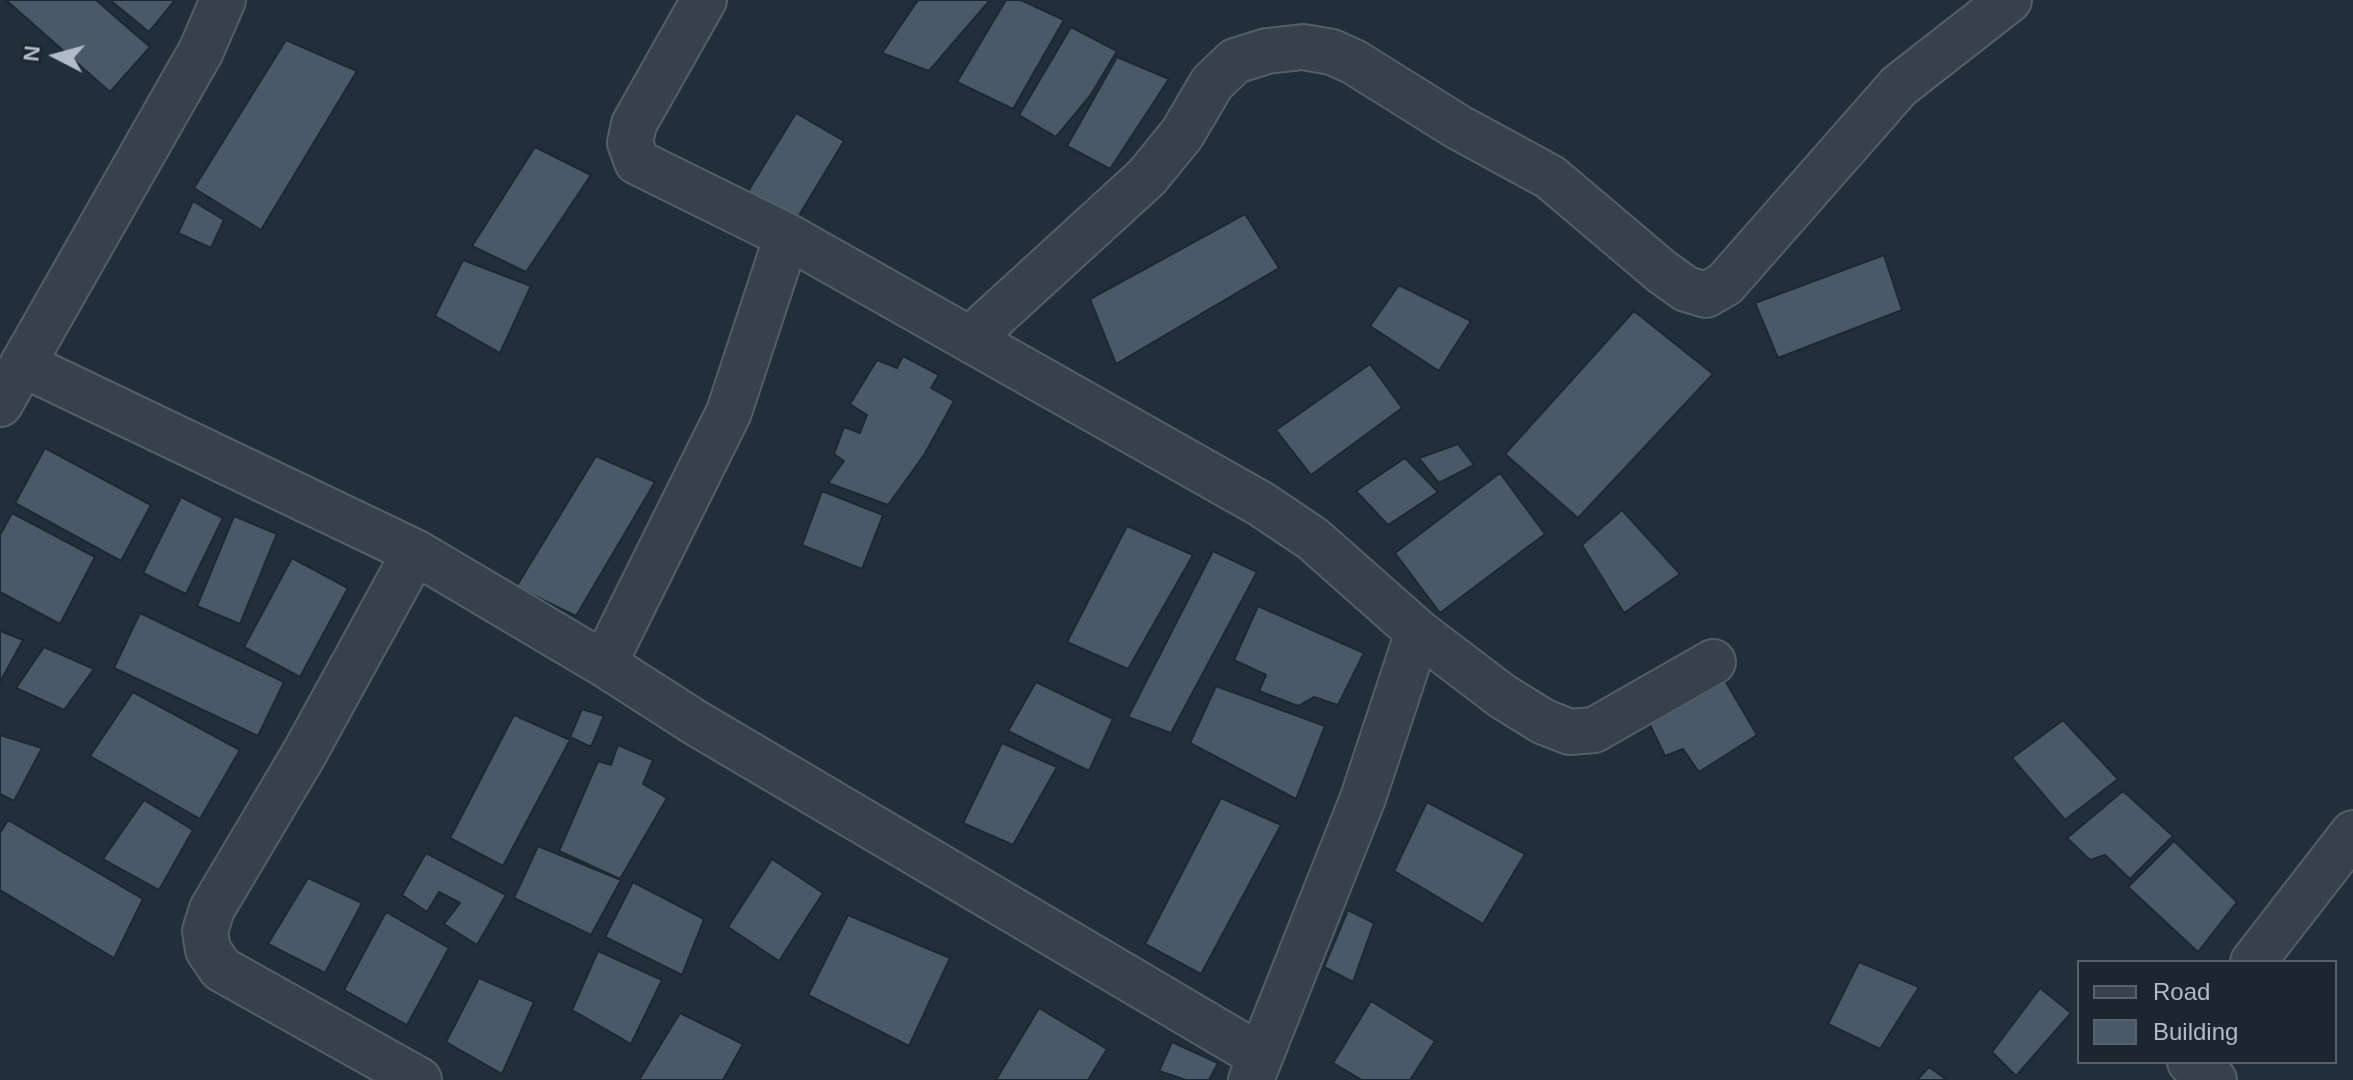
<!DOCTYPE html>
<style>
body{margin:0}
#map{position:relative;width:2353px;height:1080px;overflow:hidden;background:#222f3b;font-family:Arial,sans-serif}
canvas{display:block}
.legend{position:absolute;left:2077px;top:960px;width:260px;height:104px;box-sizing:border-box;background:#1b2630;border:2px solid #57626c;margin:0;padding:10px 14px;list-style:none;font-size:24px;color:#b1bbc7}
.legend li{display:flex;align-items:center;gap:16px;height:40px}
.legend b{width:40px;border:2px solid #57626c}
.north{position:absolute;left:16px;top:16px;width:80px;height:80px;-webkit-text-stroke:6px #1b2630;paint-order:stroke;rotate:276deg;font-size:22px;font-weight:700;line-height:32px;text-align:center;color:#b1bbc7}
.north::after{content:'';display:block;margin:auto;width:28px;height:36px;background:#b1bbc7;clip-path:polygon(50% 0,100% 100%,50% 72%,0 100%)}
</style>
<div id="map">
<canvas width="2353" height="1080"></canvas>
<ul class="legend">
<li><b style="height:10px;background:#36414b"></b>Road</li>
<li><b style="height:22px;background:#4a5967"></b>Building</li>
</ul>
<div class="north">N</div>
</div>
<script>
const ctx = document.querySelector('canvas').getContext('2d');
ctx.lineJoin = 'round';
function fill(path, color) { ctx.fillStyle = color; ctx.fill(path, 'evenodd'); }
const shape = rows => new Path2D(rows.map(r => 'M' + r).join(''));
function stroke(path, color, width, dash) { ctx.strokeStyle = color; ctx.lineWidth = width; ctx.lineCap = dash ? 'butt' : 'round'; ctx.setLineDash(dash || []); ctx.stroke(path); }
const building = shape([
 [6,0,96,0,150,47,110,92,6,0],
 [110,0,175,0,149,32,110,0],
 [918,0,990,0,929,71,882,53,918,0],
 [1006,0,1021,0,1064,20,1013,109,957,82,1006,0],
 [1071,27,1117,51,1090,96,1056,137,1019,115,1071,27],
 [286,40,357,71,261,230,194,188,286,40],
 [1117,57,1169,79,1110,169,1067,146,1117,57],
 [796,113,844,141,795,222,747,193,796,113],
 [535,147,591,175,526,272,472,246,535,147],
 [193,201,224,220,211,248,178,233,193,201],
 [1245,214,1279,268,1116,364,1090,299,1245,214],
 [1884,255,1902,310,1778,358,1755,303,1884,255],
 [463,260,531,286,500,353,435,316,463,260],
 [1399,285,1471,321,1439,371,1370,326,1399,285],
 [1634,311,1713,374,1578,518,1505,454,1634,311],
 [903,356,939,375,931,388,954,401,924,455,888,505,828,483,844,461,834,454,844,427,860,433,867,415,850,404,877,360,897,368,903,356],
 [1370,364,1402,408,1311,475,1276,430,1370,364],
 [1458,444,1474,465,1439,483,1419,458,1458,444],
 [45,448,151,505,121,561,15,503,45,448],
 [596,456,655,482,576,616,516,587,596,456],
 [1405,458,1438,492,1388,525,1356,491,1405,458],
 [1500,473,1545,534,1440,613,1395,553,1500,473],
 [822,491,883,515,862,569,802,545,822,491],
 [181,497,223,518,186,594,143,573,181,497],
 [1622,510,1680,574,1624,613,1582,545,1622,510],
 [12,513,95,557,60,624,0,592,0,535,12,513],
 [234,516,277,534,240,624,197,606,234,516],
 [1127,526,1193,555,1128,669,1067,642,1127,526],
 [1213,551,1257,572,1171,733,1128,717,1213,551],
 [292,558,348,588,300,677,244,647,292,558],
 [1258,606,1364,653,1338,705,1314,697,1298,706,1259,691,1266,675,1234,660,1258,606],
 [140,613,284,682,258,736,114,668,140,613],
 [0,631,23,640,0,682,0,631],
 [44,647,94,669,64,710,16,688,44,647],
 [1723,677,1757,735,1699,772,1683,749,1665,756,1649,723,1723,677],
 [1036,682,1113,719,1089,771,1008,731,1036,682],
 [1216,686,1325,726,1296,799,1190,743,1216,686],
 [133,692,240,750,200,819,90,756,133,692],
 [582,709,604,716,591,747,570,737,582,709],
 [514,715,570,740,503,866,450,838,514,715],
 [2063,720,2118,779,2065,820,2012,758,2063,720],
 [0,735,42,748,14,801,0,794,0,735],
 [1002,743,1057,767,1013,845,963,823,1002,743],
 [618,745,653,760,643,784,667,798,620,879,559,851,598,761,611,765,618,745],
 [2123,791,2173,836,2130,879,2105,855,2090,860,2067,838,2123,791],
 [1221,798,1281,825,1201,974,1145,944,1221,798],
 [144,800,193,830,159,890,103,859,144,800],
 [1427,802,1525,854,1483,924,1394,871,1427,802],
 [8,820,143,899,114,958,0,890,0,833,8,820],
 [2174,841,2237,902,2198,952,2128,887,2174,841],
 [538,846,621,880,591,935,514,898,538,846],
 [426,853,506,895,477,945,444,924,460,903,439,892,427,912,402,895,426,853],
 [772,859,823,893,779,961,728,927,772,859],
 [308,878,362,903,325,973,268,944,308,878],
 [633,882,704,919,682,975,605,937,633,882],
 [1348,910,1374,923,1353,982,1324,967,1348,910],
 [386,912,449,948,407,1025,344,990,386,912],
 [848,915,950,958,909,1046,808,995,848,915],
 [598,951,662,980,631,1044,572,1010,598,951],
 [1859,962,1919,987,1880,1049,1828,1024,1859,962],
 [479,978,534,1002,502,1074,446,1042,479,978],
 [2040,988,2071,1013,2016,1076,1992,1052,2040,988],
 [1371,1001,1435,1041,1410,1080,1362,1080,1333,1063,1371,1001],
 [1039,1008,1107,1049,1088,1080,996,1080,1039,1008],
 [680,1013,743,1044,723,1080,639,1080,680,1013],
 [1172,1042,1218,1063,1209,1080,1186,1080,1159,1071,1172,1042],
 [1929,1067,1947,1080,1917,1080,1929,1067]
]);
fill(building, '#4a5967');
stroke(building, '#1d2832', 2);
const minor = shape([
 [704,0,634,124,630,143,637,162,787,236,1261,504,1313,539,1418,632,1502,696,1544,722,1570,732,1594,730,1713,662],
 [970,339,1147,177,1182,134,1212,83,1235,61,1267,51,1303,47,1332,52,1354,62,1458,127,1550,177,1661,271,1686,289,1706,295,1725,284,1899,86,2009,0],
 [24,365,415,552,604,664,696,723,1260,1056],
 [0,404,201,51,223,0],
 [415,552,304,754,212,909,205,931,208,950,221,969,419,1080],
 [604,664,729,412,787,236],
 [2253,962,2353,833],
 [2190,1062,2214,1080],
 [1251,1080,1363,798,1418,632]
]);
stroke(minor, '#545e69', 48);
stroke(minor, '#36414b', 44);
</script>
